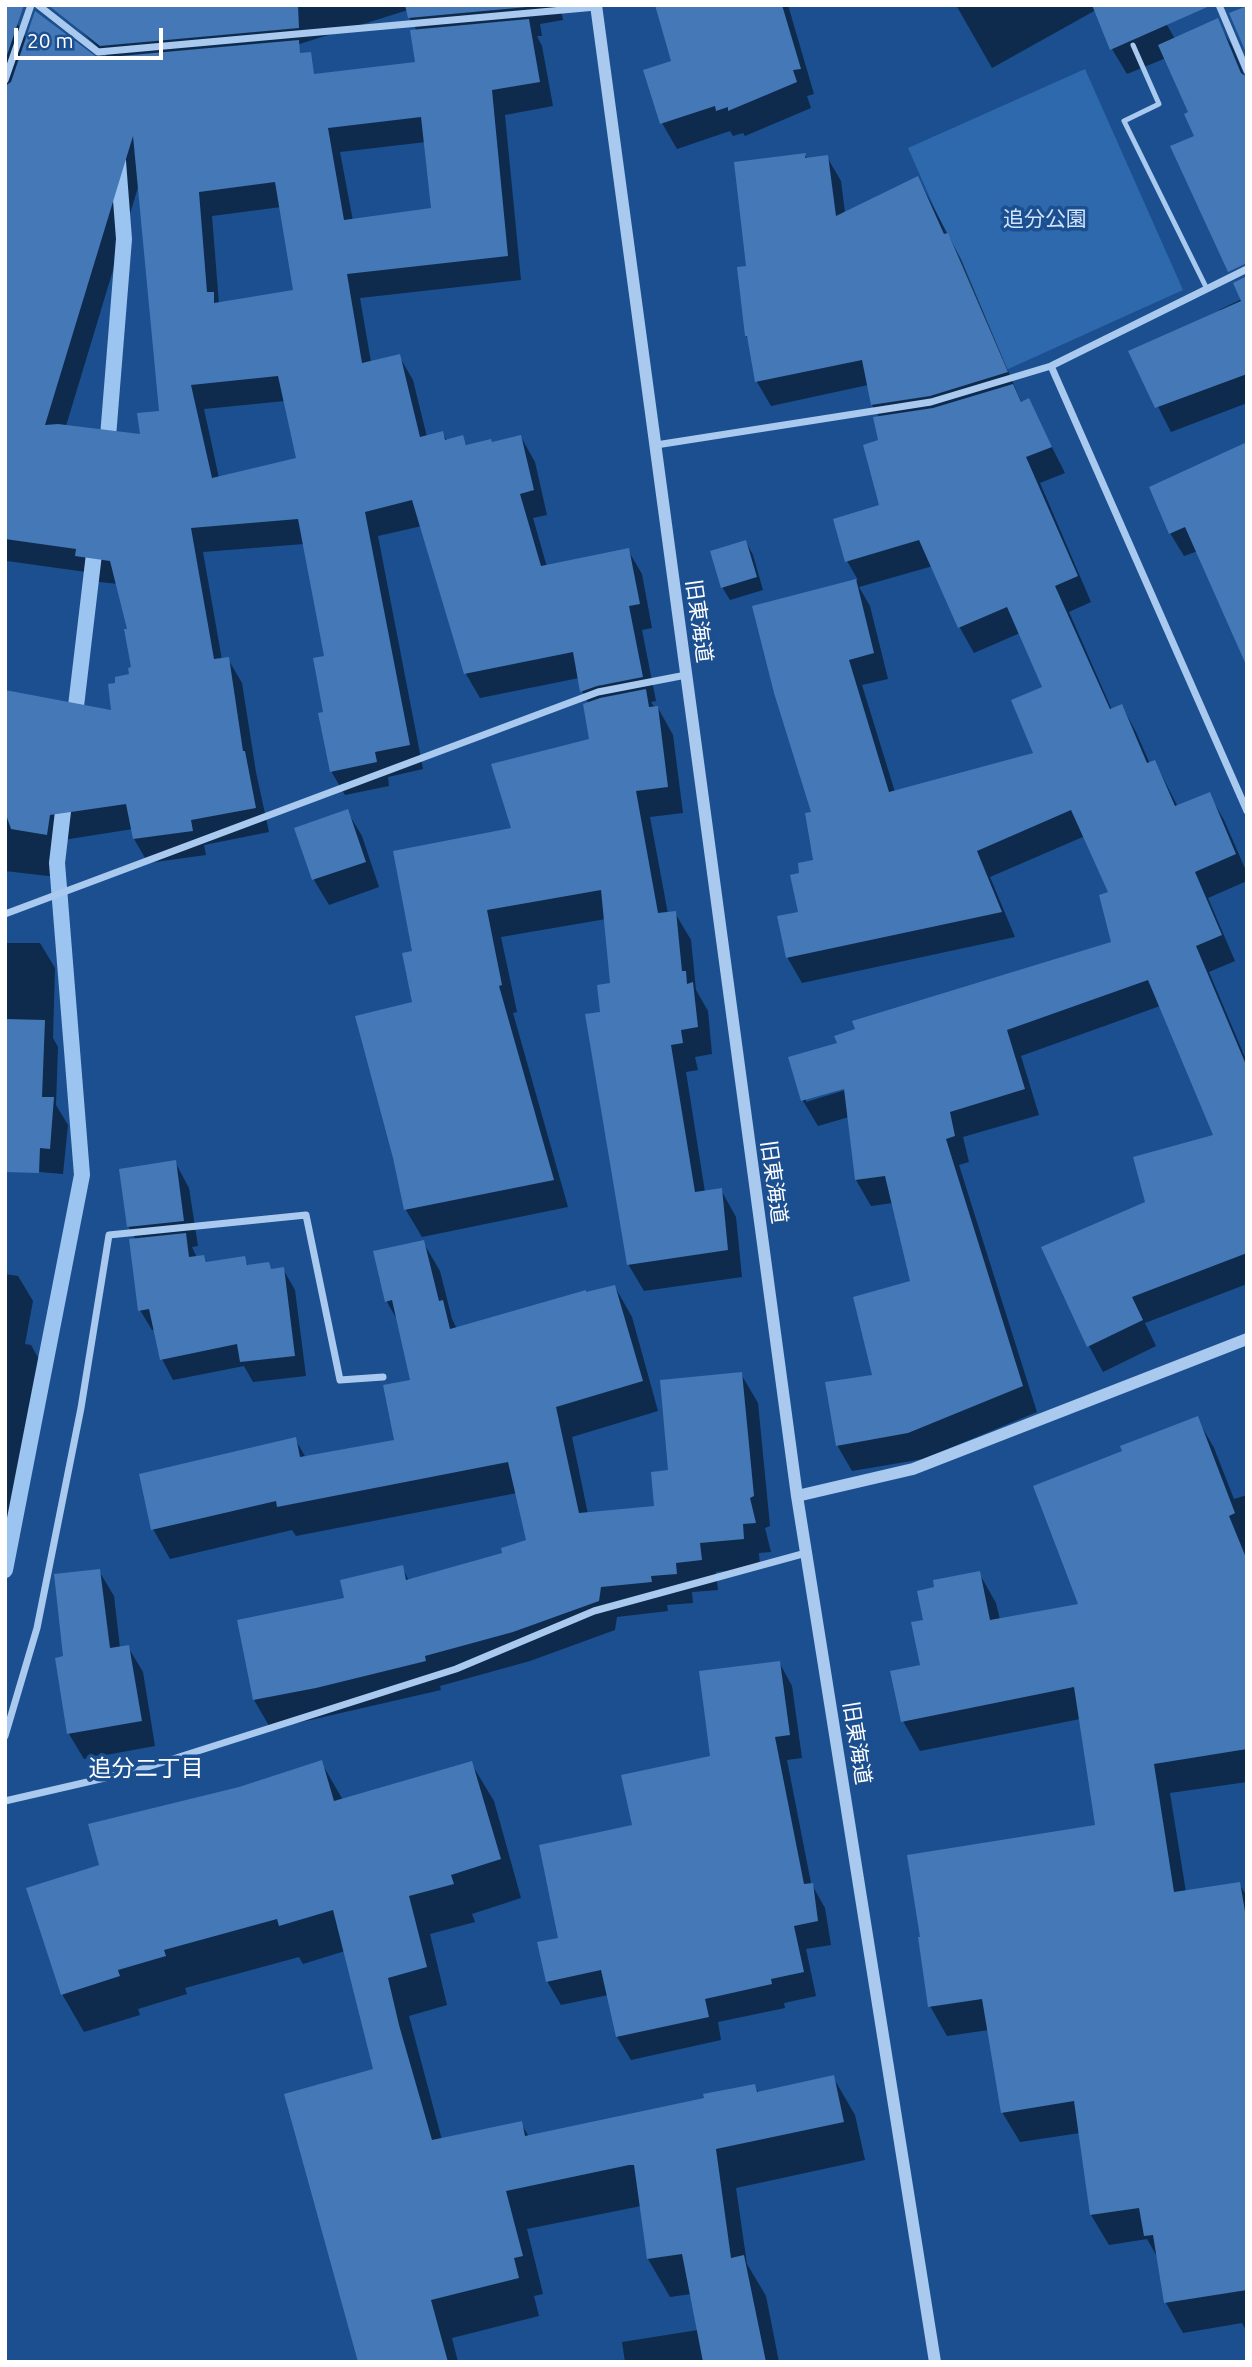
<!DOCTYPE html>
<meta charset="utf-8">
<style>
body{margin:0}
#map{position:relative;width:1252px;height:2367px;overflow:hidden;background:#1b4f8f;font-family:Ubuntu,sans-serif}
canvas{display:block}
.frame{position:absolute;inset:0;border:7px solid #fff;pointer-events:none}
.scale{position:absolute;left:14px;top:28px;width:149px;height:32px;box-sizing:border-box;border:4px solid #fff;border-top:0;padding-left:9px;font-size:21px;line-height:24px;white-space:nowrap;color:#fff;-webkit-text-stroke:5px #1b4f8f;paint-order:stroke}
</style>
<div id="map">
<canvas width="1252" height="2367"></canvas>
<div class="frame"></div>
<div class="scale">20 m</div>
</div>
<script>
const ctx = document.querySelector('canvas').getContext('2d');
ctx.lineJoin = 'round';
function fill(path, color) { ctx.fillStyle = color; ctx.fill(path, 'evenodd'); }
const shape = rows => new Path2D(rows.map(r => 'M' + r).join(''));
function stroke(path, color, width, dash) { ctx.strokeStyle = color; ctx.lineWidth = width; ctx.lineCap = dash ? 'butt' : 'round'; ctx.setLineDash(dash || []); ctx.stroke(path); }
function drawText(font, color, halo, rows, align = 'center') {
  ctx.font = font + ' Ubuntu,"Noto Sans JP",sans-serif'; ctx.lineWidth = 7; ctx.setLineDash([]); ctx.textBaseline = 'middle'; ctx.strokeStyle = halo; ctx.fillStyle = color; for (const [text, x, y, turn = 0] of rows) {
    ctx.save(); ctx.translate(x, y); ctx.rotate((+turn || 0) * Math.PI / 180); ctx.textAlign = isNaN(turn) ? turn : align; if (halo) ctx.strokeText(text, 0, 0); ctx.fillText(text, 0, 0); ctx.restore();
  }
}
fill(shape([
 [1085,69,1183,290,1006,370,908,148]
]), '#2e69ad');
fill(shape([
 [54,5,560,5,563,20,540,24,542,36,537,36,542,46,553,106,505,115,521,280,360,298,371,362,399,356,413,380,427,437,442,433,447,441,462,437,468,447,492,444,521,437,535,462,547,515,533,518,547,567,628,550,642,574,652,628,642,630,656,701,651,702,655,708,658,708,673,735,683,813,650,817,668,914,675,913,691,940,696,990,708,1011,712,1054,695,1057,698,1070,686,1072,705,1192,721,1190,736,1217,742,1277,644,1291,628,1264,602,1014,611,984,606,919,501,937,517,1012,513,1013,568,1207,422,1237,406,1210,395,1157,414,1003,414,952,513,830,591,741,589,704,582,691,579,678,480,698,466,674,422,526,378,536,423,769,388,777,389,786,345,795,331,771,325,713,326,657,304,544,203,552,222,660,228,659,242,683,256,772,269,832,204,845,206,855,148,863,134,839,133,829,63,840,57,877,5,871,5,692,113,712,133,668,129,630,118,584,91,581,86,572,7,561,5,559,5,19,17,23,27,40,97,60,110,59],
 [408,10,409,17,417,31,417,64,114,98,239,63],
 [426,142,433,209,353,221,340,152],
 [139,184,161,412,142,436,66,426],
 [281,207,295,292,219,304,212,216],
 [285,401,298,459,219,478,204,409],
 [675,5,788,5,814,94,807,96,811,108,745,136,743,133,733,136,730,131,677,149,662,123,674,62],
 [956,5,1163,5,1171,26,1166,16,1163,18,1175,39,1217,21,1232,46,1245,77,1200,135,1166,58,1127,74,1112,49,1096,10,992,68],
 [805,155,807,159,827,157,841,181,845,213,918,178,961,259,1019,397,1022,403,1028,400,1065,473,1040,483,1091,602,1069,612,1112,710,1122,706,1136,732,1150,764,1155,762,1178,807,1209,794,1224,820,1247,873,1247,881,1208,898,1235,961,1209,972,1247,1062,1247,1284,1145,1323,1156,1346,1103,1372,1089,1346,1147,1203,1215,1136,1160,1006,1021,1056,1039,1115,963,1137,969,1162,959,1165,1037,1412,923,1459,852,1471,837,1445,874,1377,912,1282,893,1203,871,1206,856,1180,849,1117,818,1126,803,1101,790,1058,839,1044,1113,943,1110,893,1085,836,990,877,1015,937,802,983,787,957,801,913,801,874,815,862,813,813,754,608,858,580,847,561,881,506,880,418,872,405,868,385,771,406,757,382,750,341,746,336,748,267],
 [933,566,960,628,974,653,1020,633,1045,688,1035,754,895,792,862,685,888,679,870,606,859,587],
 [851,1085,852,1088,806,1102,806,1098],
 [1247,278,1247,403,1171,432,1130,352,1221,312,1219,310,1242,299],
 [1247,444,1198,551,1184,556,1170,533],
 [746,542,753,555,763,590,730,600,722,587],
 [347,811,362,836,379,887,329,905,314,880,296,829],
 [5,943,40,943,55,968,53,1038,58,1047,56,1105,68,1125,63,1174,5,1169],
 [175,1162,189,1188,198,1246,192,1247,197,1258,204,1256,207,1263,244,1258,249,1267,268,1264,272,1271,283,1269,295,1290,306,1376,253,1382,244,1366,173,1380,162,1359,156,1330,152,1330,140,1310,136,1240,128,1226],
 [423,1242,440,1271,452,1319,457,1329,615,1287,632,1317,658,1411,572,1437,588,1514,656,1508,670,1472,741,1374,758,1403,770,1526,765,1528,771,1552,759,1553,760,1568,716,1572,718,1590,692,1592,693,1603,667,1605,668,1611,617,1617,615,1630,530,1661,440,1686,441,1690,271,1729,254,1700,346,1600,402,1567,409,1581,504,1554,529,1541,517,1493,296,1536,292,1530,170,1559,153,1529,295,1439,306,1458,396,1441,412,1381,399,1323,387,1302,375,1252],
 [5,1274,18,1276,33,1301,25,1344,31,1345,45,1370,5,1551],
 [1197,1418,1214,1448,1234,1499,1247,1495,1247,1782,1170,1793,1186,1892,1239,1884,1247,1896,1247,2332,1242,2323,1183,2333,1166,2303,1159,2260,1147,2239,1109,2245,1091,2215,1080,2133,1020,2142,1002,2112,989,2030,947,2036,930,2006,1097,1826,1080,1719,920,1751,903,1721,922,1666,925,1621,979,1573,996,1603,1000,1620,1080,1606,1124,1452],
 [99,1571,114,1596,120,1648,128,1647,143,1672,155,1746,84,1759,69,1734,65,1658],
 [779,1662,792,1686,802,1758,787,1760,811,1883,825,1908,831,1945,806,1949,816,1996,784,2003,785,2008,718,2022,721,2040,631,2060,617,2037,608,1995,561,2005,547,1981,560,1940,634,1826,712,1757],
 [321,1762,343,1800,471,1763,494,1801,521,1898,472,1914,475,1922,430,1934,447,2005,409,2016,442,2140,521,2123,529,2137,706,2099,754,2086,759,2093,833,2077,855,2115,865,2160,736,2188,747,2264,766,2296,779,2362,625,2362,622,2342,698,2330,691,2294,670,2297,648,2259,641,2206,527,2229,543,2294,534,2296,539,2316,452,2338,458,2362,360,2362,375,2070,345,1951,303,1964,299,1957,185,1988,187,1994,138,2009,140,2015,84,2032,62,1994,101,1866,239,1788]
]), '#0007');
stroke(shape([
 [107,449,124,239,118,161],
 [74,723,96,537],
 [5,1570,82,1175,57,863,65,794]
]), '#9cc4f0', 16);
fill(shape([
 [5,5,24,5,5,61],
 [48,5,298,5,299,28,100,46],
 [405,5,526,5,527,7,408,18],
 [655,5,782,5,801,69,793,70,797,82,728,111,728,107,716,111,715,106,660,124,643,70,671,61],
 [1092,5,1212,5,1110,50],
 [1247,6,1247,55,1229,13],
 [35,11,98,58,299,40,300,53,311,52,314,74,415,62,410,30,529,19,540,82,492,90,508,256,347,274,362,363,400,354,420,437,443,431,445,440,463,435,466,445,491,439,492,442,521,435,534,490,520,494,541,566,629,548,640,604,629,606,643,677,597,686,580,692,573,652,464,674,412,500,365,512,410,745,375,752,377,762,330,772,318,713,323,712,313,658,324,656,298,519,191,528,214,659,229,657,243,751,245,751,256,808,191,820,193,831,133,839,126,804,50,815,47,835,11,829,5,812,5,690,111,710,108,684,115,683,115,677,129,674,128,668,131,667,124,629,127,629,110,561,75,556,76,549,5,539,5,86,11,82],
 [421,117,431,208,344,220,328,128],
 [133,136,159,411,137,413,140,434,58,424,45,425],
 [275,182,293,290,214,303,214,292,207,292,199,192],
 [278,376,296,458,212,478,191,385],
 [1218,18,1241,73,1247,77,1247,263,1228,272,1170,146,1194,136,1184,114,1188,112,1158,45],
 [806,153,805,158,828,155,836,216,918,176,944,234,948,233,1008,372,930,396,871,405,862,360,755,382,747,336,745,336,737,267,746,266,734,162],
 [1247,276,1247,374,1155,408,1128,351,1241,301,1233,283],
 [1013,384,1021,402,1029,398,1052,447,1026,457,1078,576,1055,586,1110,709,1122,704,1147,763,1155,760,1175,806,1210,792,1236,854,1195,872,1222,935,1196,946,1247,1067,1247,1253,1132,1297,1143,1320,1087,1347,1041,1247,1145,1202,1133,1157,1213,1135,1148,980,1007,1030,1025,1089,950,1112,955,1136,946,1139,1023,1386,908,1433,836,1446,825,1382,872,1375,853,1297,910,1281,885,1176,855,1180,844,1089,801,1101,788,1057,837,1043,834,1036,855,1029,852,1021,1111,942,1099,895,1108,892,1071,810,977,851,1002,912,786,958,777,916,798,912,790,875,799,873,798,863,813,860,805,813,811,812,774,693,752,606,856,579,874,653,849,660,889,792,1033,753,1011,700,1042,687,1007,607,958,628,919,540,845,562,833,519,879,505,863,445,878,440,873,417,933,408],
 [1247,442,1247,667,1185,527,1169,534,1149,487],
 [746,540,757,577,721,588,710,551],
 [646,689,649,707,658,706,668,787,636,791,658,913,676,911,682,971,686,971,687,984,693,982,698,1027,681,1030,683,1043,671,1045,695,1192,722,1188,728,1250,627,1265,585,1014,600,1012,597,985,610,983,601,890,487,910,502,985,499,986,554,1180,404,1210,393,1158,355,1016,412,1002,402,953,412,951,393,851,511,828,491,764,589,739,583,704,600,698],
 [348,809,366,862,312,880,294,828],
 [5,1019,45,1020,42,1097,54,1097,50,1149,40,1148,39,1173,5,1172],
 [176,1160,184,1221,127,1227,119,1169],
 [186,1233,189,1257,204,1255,206,1262,245,1256,247,1265,269,1262,271,1269,284,1267,295,1356,240,1362,237,1344,160,1360,149,1309,138,1311,129,1239],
 [424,1240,439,1301,443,1300,450,1329,586,1290,586,1292,615,1285,643,1381,556,1407,579,1513,654,1506,651,1472,668,1470,660,1380,742,1372,754,1496,750,1498,756,1523,743,1524,744,1539,700,1543,702,1560,676,1563,677,1574,651,1576,652,1582,601,1587,599,1601,513,1632,425,1656,426,1661,316,1688,253,1700,237,1620,344,1598,340,1580,403,1565,406,1580,502,1553,501,1548,526,1540,508,1462,277,1507,276,1501,151,1530,139,1474,296,1437,300,1457,394,1440,383,1385,410,1380,392,1300,385,1302,373,1251],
 [1198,1416,1235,1513,1229,1516,1247,1560,1247,1749,1154,1764,1174,1892,1240,1882,1247,1923,1247,2290,1164,2303,1153,2235,1144,2236,1139,2208,1090,2215,1074,2101,1001,2113,982,1999,928,2007,918,1937,920,1937,907,1855,1095,1825,1074,1687,901,1722,890,1671,920,1665,911,1622,923,1620,917,1591,934,1587,933,1580,980,1571,990,1620,1078,1604,1033,1486,1122,1451,1120,1446],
 [100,1569,110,1648,129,1645,142,1721,67,1734,55,1658,63,1656,54,1574],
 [780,1661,790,1735,775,1737,804,1884,813,1883,818,1921,794,1926,804,1972,771,1979,772,1984,705,1999,709,2017,616,2037,601,1970,546,1982,537,1942,558,1938,539,1845,632,1825,621,1775,710,1756,699,1671],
 [322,1760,334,1801,472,1761,501,1859,451,1875,454,1884,409,1896,427,1967,388,1978,399,2025,432,2140,522,2121,525,2136,704,2098,703,2094,755,2084,757,2092,834,2075,844,2122,716,2149,731,2258,744,2255,766,2362,703,2362,682,2254,647,2259,634,2165,629,2165,506,2191,523,2256,514,2258,519,2278,431,2300,448,2362,358,2362,284,2094,373,2069,333,1910,279,1926,277,1919,164,1950,166,1956,118,1970,120,1976,61,1995,26,1888,99,1865,88,1824,239,1787]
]), '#4478b7');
stroke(shape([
 [1133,45,1159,104,1124,121,1207,289]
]), '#a9c9ee', 5);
stroke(shape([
 [38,5,98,52,596,7],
 [1219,5,1247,71],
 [5,80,31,5],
 [1051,366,1247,811],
 [656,445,931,402,1051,366,1247,269],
 [5,914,598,692,686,675],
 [5,1736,37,1628,81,1408,109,1235,306,1215,340,1380,383,1377],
 [5,1801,135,1771,456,1669,594,1611,806,1553]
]), '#a9c9ee', 7);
stroke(shape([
 [596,5,797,1496,935,2362],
 [797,1496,913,1469,1247,1339]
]), '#a9c9ee', 12);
drawText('21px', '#cfe3fa', '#1b4f8f', [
 ["追分公園",1045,219]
]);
drawText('21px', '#fff', '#1b4f8f', [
 ["旧東海道",699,621,82],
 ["旧東海道",774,1182,82],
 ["旧東海道",857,1743,81]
]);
drawText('23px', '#fff', '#1b4f8f', [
 ["追分二丁目",146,1768]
]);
</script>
